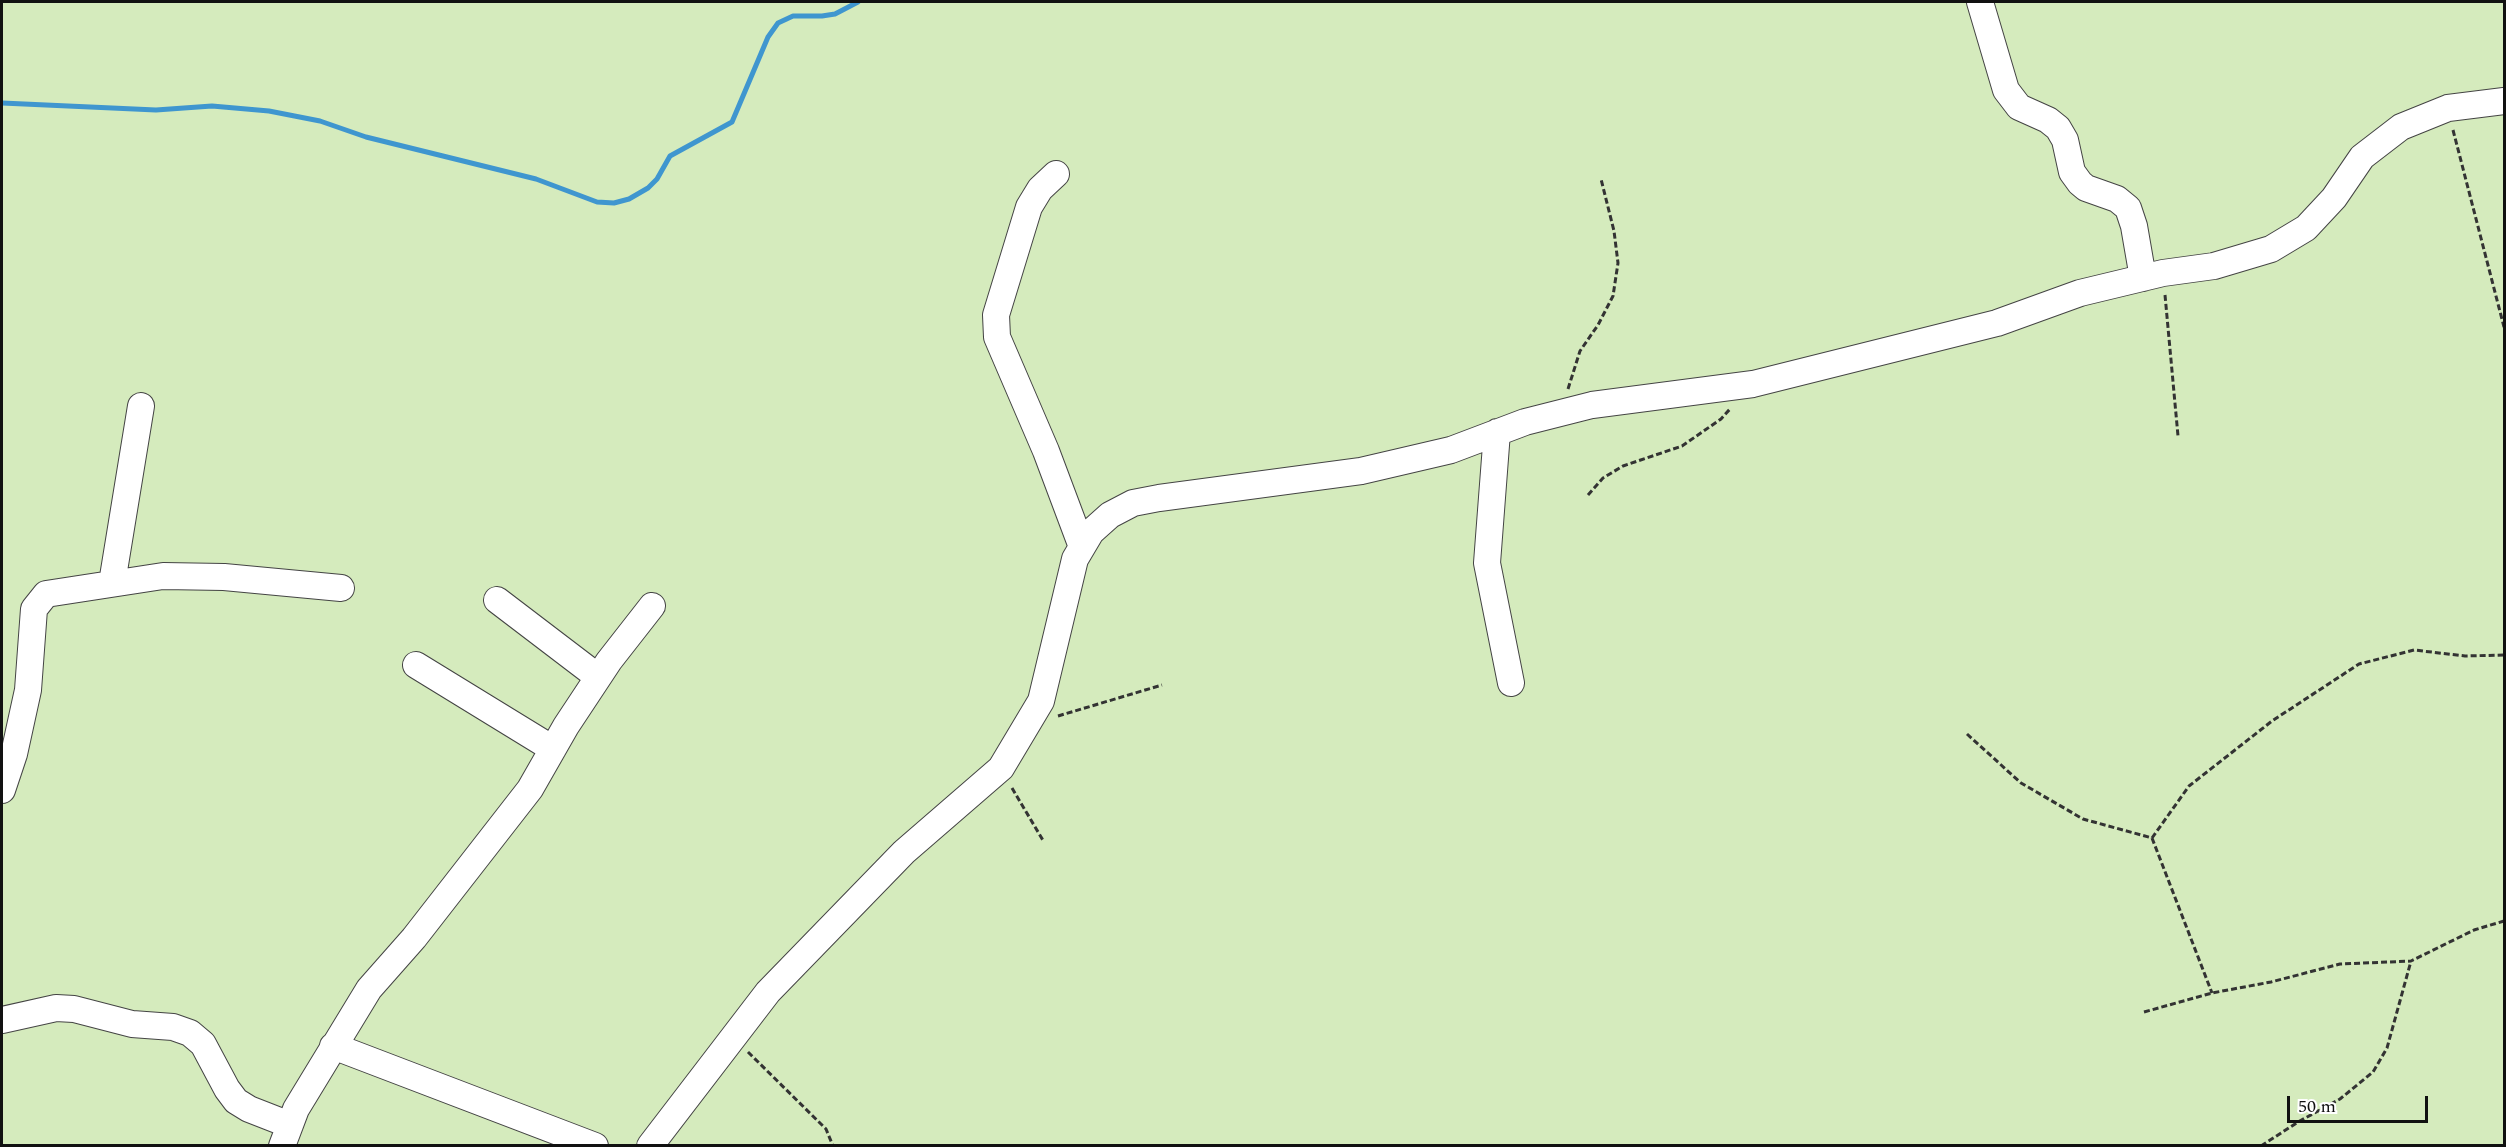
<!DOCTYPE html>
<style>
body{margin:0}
#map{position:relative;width:2506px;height:1147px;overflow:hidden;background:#fffdf5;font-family:Spectral,serif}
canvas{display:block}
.frame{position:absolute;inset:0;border:3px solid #111;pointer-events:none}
.scale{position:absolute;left:2287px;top:1096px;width:141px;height:27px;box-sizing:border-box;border:3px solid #111;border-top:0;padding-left:8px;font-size:18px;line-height:21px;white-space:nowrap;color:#111;-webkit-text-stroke:4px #fff;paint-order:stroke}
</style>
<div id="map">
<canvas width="2506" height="1147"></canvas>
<div class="frame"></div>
<div class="scale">50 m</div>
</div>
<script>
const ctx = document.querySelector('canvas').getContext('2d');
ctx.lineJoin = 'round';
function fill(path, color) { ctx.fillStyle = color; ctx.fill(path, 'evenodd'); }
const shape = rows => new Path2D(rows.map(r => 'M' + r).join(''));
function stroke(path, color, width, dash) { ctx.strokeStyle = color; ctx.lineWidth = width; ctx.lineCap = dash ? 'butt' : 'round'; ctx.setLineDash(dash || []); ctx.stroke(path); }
fill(shape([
 [2,2,2504,2,2504,1145,2,1146]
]), '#d5ebbd');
stroke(shape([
 [2,103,156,110,212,106,269,111,320,121,366,137,536,179,597,202,614,203,629,199,648,188,657,179,670,156,732,122,768,37,778,23,793,16,822,16,835,14,858,2]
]), '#3f96cf', 5);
const minor = shape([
 [1980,2,2006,90,2019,107,2048,120,2058,128,2065,140,2072,172,2080,183,2086,188,2117,199,2128,208,2134,226,2143,278],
 [1056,174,1040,189,1029,207,996,315,997,337,1046,451,1082,547],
 [1497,432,1487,563,1511,683],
 [112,583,141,406],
 [497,600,598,677],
 [416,665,553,749],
 [2,790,14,754,28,690,34,609,46,594,163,576,224,577,341,588],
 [2,1020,56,1008,74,1009,132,1024,173,1027,190,1033,203,1044,227,1089,236,1101,249,1109,290,1125],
 [333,1046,595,1146],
 [282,1146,296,1109,369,989,414,938,530,789,566,726,609,661,652,606],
 [650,1146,768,992,904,852,1001,768,1041,701,1075,559,1091,532,1110,515,1133,503,1159,498,1361,471,1451,450,1525,422,1592,405,1753,384,1997,323,2080,293,2163,273,2214,266,2271,249,2306,228,2334,198,2362,157,2401,127,2448,108,2504,101]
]);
stroke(minor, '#444', 28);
stroke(shape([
 [2453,130,2504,327],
 [2165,295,2178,436],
 [1568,389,1580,351,1598,325,1613,296,1618,263,1614,231,1601,179],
 [1588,495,1603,478,1623,466,1682,446,1721,419,1730,409],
 [1058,716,1162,685],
 [1967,734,2021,783,2083,819,2152,838],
 [1012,788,1044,842],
 [2152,838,2189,786,2272,721,2359,664,2414,650,2465,656,2504,655],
 [2152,838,2212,993],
 [2144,1012,2212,993,2271,982,2340,964,2411,961,2474,930,2504,921],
 [748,1052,826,1129,833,1146],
 [2261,1146,2298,1122,2340,1099,2373,1072,2387,1048,2411,961]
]), '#333', 3, [6, 3]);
stroke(minor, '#fff', 26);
</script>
